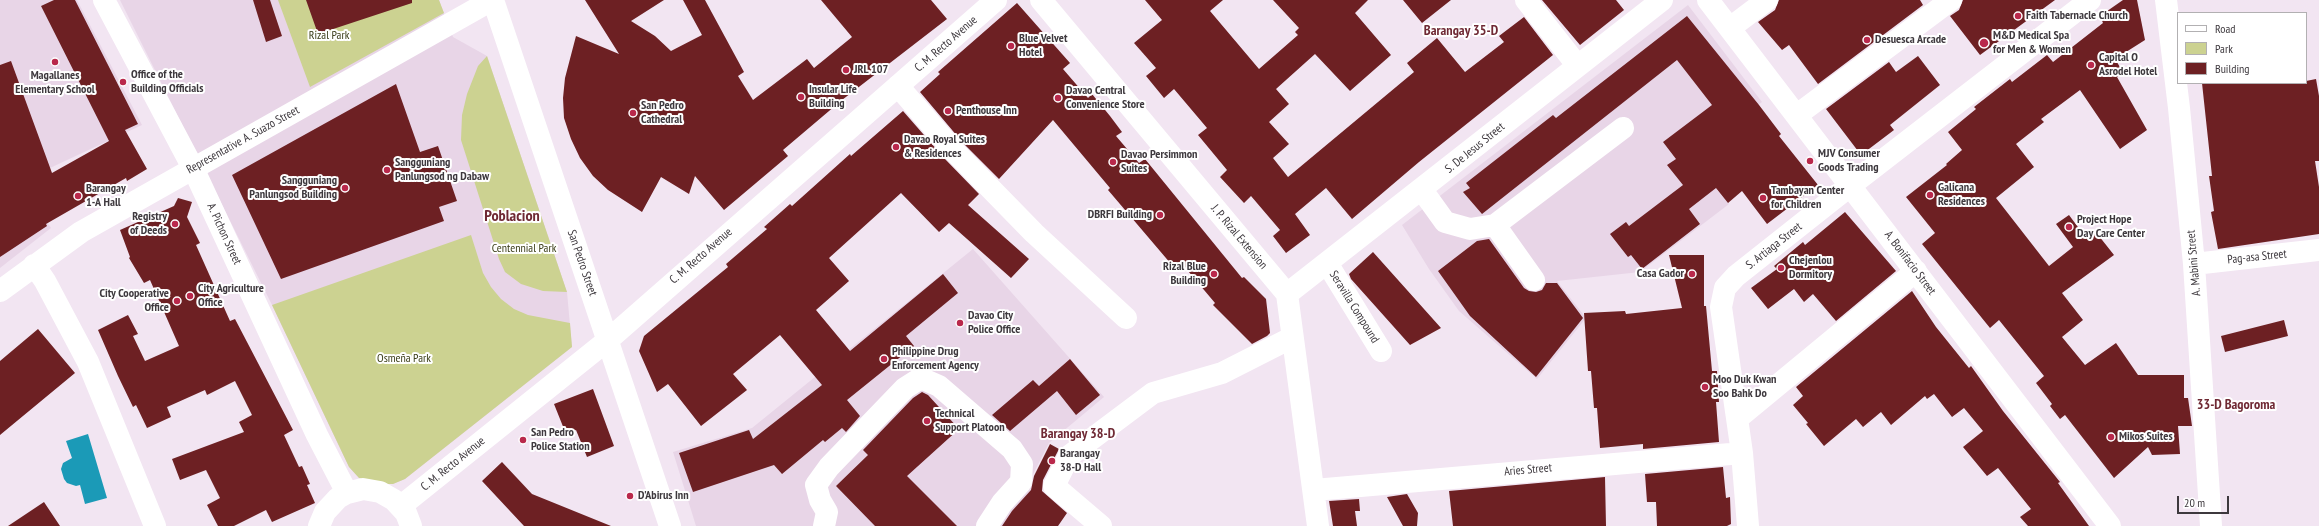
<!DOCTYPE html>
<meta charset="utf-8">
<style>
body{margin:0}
#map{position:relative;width:2319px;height:526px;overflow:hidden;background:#f2e5f2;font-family:"PT Sans Narrow",sans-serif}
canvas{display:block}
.legend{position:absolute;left:2177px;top:12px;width:130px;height:72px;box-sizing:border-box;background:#fff;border:1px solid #b2b0b2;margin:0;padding:5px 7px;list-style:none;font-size:12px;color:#3e393e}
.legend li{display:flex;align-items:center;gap:8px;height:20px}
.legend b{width:20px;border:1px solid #b2b0b2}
.scale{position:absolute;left:2177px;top:496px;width:52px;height:18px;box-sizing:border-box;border:2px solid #3e393e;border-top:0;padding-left:5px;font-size:12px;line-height:14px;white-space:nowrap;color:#3e393e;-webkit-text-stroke:3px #fff;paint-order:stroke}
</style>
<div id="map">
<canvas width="2319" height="526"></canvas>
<ul class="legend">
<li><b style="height:5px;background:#fff"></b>Road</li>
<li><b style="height:11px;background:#ccd291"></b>Park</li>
<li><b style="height:11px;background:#6d2023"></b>Building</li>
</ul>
<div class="scale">20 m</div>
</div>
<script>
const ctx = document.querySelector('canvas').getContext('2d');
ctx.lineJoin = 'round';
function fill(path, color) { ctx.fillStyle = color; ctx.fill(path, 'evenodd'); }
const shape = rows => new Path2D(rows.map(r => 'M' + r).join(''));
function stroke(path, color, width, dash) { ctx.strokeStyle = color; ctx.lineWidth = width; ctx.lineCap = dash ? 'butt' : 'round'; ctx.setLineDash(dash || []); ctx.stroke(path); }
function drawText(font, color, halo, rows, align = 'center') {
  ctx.font = font + ' "PT Sans Narrow",sans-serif'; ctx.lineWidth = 4; ctx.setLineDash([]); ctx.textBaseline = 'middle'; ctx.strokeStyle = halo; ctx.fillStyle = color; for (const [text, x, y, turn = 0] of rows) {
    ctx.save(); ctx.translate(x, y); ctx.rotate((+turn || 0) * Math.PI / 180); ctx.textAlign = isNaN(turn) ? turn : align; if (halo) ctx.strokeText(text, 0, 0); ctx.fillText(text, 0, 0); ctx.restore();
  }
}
fill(shape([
 [0,0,77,0,142,125,20,182,51,228,0,268],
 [120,0,439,0,453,37,487,56,567,292,572,347,405,479,393,484,359,478,349,467,272,305],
 [1688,5,1762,102,1708,144,1734,176,1717,190,1729,204,1640,272,1557,281,1586,318,1537,379,1459,311,1429,269,1402,225],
 [973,249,1104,397,1049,443,1027,486,1045,495,1031,526,696,526,673,452,752,428]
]), '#e8d5e7');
fill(shape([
 [278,0,439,0,444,13,310,87],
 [487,56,567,292,543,291,521,284,505,272,499,259,461,140,462,115,467,94,478,66],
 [471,235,483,273,491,287,501,299,514,309,528,315,570,323,572,347,405,479,393,484,375,484,359,478,349,467,272,305]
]), '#ccd291');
fill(shape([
 [88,434,107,498,85,504,80,485,76,486,67,483,64,479,61,469,63,463,72,458,66,441]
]), '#1b9ab7');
fill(shape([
 [54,0,75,0,138,124,125,130,147,169,127,181,126,178,46,224,47,226,0,257,0,65,11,61,52,173,109,141,41,6],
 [253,0,270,0,282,36,266,42],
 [306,0,412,0,412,3,318,34],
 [585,0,664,0,631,21,655,36,671,51,702,35,683,0,705,0,744,72,738,76,753,100,807,59,814,68,852,37,821,0,931,0,947,19,842,100,783,150,788,156,724,210,695,176,689,194,661,177,642,212,608,190,593,176,580,158,571,139,564,118,563,98,565,78,576,36,619,54],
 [1145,0,1223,0,1210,11,1259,69,1298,35,1295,32,1299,28,1273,0,1368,0,1355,13,1391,55,1350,91,1315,54,1276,89,1289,104,1269,122,1289,144,1273,158,1288,177,1414,72,1407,63,1437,38,1465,72,1504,42,1499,36,1524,17,1553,55,1419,162,1352,219,1326,188,1295,214,1310,235,1286,253,1273,236,1280,230,1251,196,1244,203,1220,177,1227,170,1198,135,1207,128,1174,89,1164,98,1146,76,1156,68,1134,43,1162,20],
 [1403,0,1451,0,1422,23],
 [1542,0,1616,0,1624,10,1580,45],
 [1779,0,1920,0,1923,5,1818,84,1789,45,1782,50,1758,22,1775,10],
 [1963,0,2055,0,1980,55,1950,16,1959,10],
 [2123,0,2137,0,2145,40,2115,59,2123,72,2117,77,2147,130,2120,149,2080,90,2041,119,2044,122,2016,144,2034,167,1996,198,2049,266,2073,247,2056,224,2069,215,2086,238,2095,231,2114,255,2062,293,2083,320,2062,337,2085,365,2116,343,2138,375,2184,375,2184,398,2188,398,2192,426,2178,426,2180,454,2152,455,2148,447,2114,478,2065,415,2060,419,2050,406,2052,404,2036,383,2044,376,1999,320,1990,328,1922,244,1935,233,1906,197,1947,165,1946,164,1962,150,1948,132,1976,109,1974,107,2010,79,2012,82,2047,55,2053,62,2103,23,2100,16],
 [1017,3,1070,63,1063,69,1088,98,1092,94,1110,116,1122,132,1116,136,1139,163,1145,159,1242,278,1244,277,1266,299,1270,333,1267,336,1252,344,1213,305,1215,303,1183,265,1177,271,1108,190,1110,188,1053,120,999,179,963,143,920,92,940,74,938,72],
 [1687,16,1759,105,1781,134,1779,136,1818,185,1767,224,1742,191,1728,203,1716,188,1689,209,1700,224,1642,269,1631,255,1628,257,1610,234,1626,222,1629,226,1683,185,1667,165,1676,159,1663,142,1712,105,1677,60,1482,214,1463,192,1470,188,1466,183,1553,115,1556,118],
 [1918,56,1940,85,1890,125,1894,130,1861,155,1826,109,1889,62,1896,72],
 [2316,79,2319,96,2319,161,2315,161,2319,187,2319,234,2218,249,2211,212,2214,211,2209,176,2212,176,2202,83,2306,83,2306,81],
 [396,84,420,152,438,146,457,201,439,207,444,221,281,279,232,175],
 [903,111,945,159,979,194,968,205,1029,259,1011,278,949,223,939,232,901,193,829,258,849,281,816,310,850,351,943,274,958,293,906,336,914,346,847,400,860,416,846,432,842,428,825,442,823,440,782,474,774,465,693,492,679,453,749,430,753,439,822,385,780,335,733,374,747,390,701,426,668,384,657,392,639,351,644,336,728,267,726,264,767,229,764,227,790,204,792,206,850,154,851,156],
 [178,198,192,202,187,217,200,243,196,245,230,321,235,319,293,430,284,435,299,467,302,466,310,484,307,485,315,503,272,522,266,510,234,526,218,526,207,505,220,498,206,470,180,480,172,459,244,432,239,422,252,415,235,381,207,395,205,390,167,407,171,417,147,428,136,405,133,407,118,376,98,330,128,315,138,334,133,336,145,361,179,346,150,280,144,283,129,258,130,257,120,230,174,206],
 [1845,212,1896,271,1836,321,1813,294,1804,302,1794,289,1768,309,1751,288,1777,269,1774,266,1803,242,1805,245],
 [1489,239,1524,288,1529,291,1536,292,1542,290,1546,283,1557,283,1583,318,1536,377,1470,316,1438,271,1477,241],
 [1373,252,1441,328,1410,345,1351,279,1349,274],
 [1669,255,1704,255,1704,306,1706,306,1712,371,1717,371,1719,402,1716,402,1719,442,1643,449,1643,444,1600,448,1597,408,1594,408,1591,371,1588,371,1584,313,1625,311,1626,314,1682,308],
 [1912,291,1936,327,1969,368,1971,366,2003,411,2060,482,2058,483,2089,526,2028,526,2020,517,2031,509,1998,468,1987,476,1963,447,1983,431,1964,408,1952,417,1934,394,1927,399,1925,396,1891,425,1881,412,1863,427,1856,419,1824,446,1806,424,1808,423,1793,405,1803,396,1796,387],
 [2284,320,2288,336,2225,352,2221,336],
 [38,329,75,373,0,435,0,361],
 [1070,359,1100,395,1076,415,1057,391,1010,431,992,415,1033,380,1039,386],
 [593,389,614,446,587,457,576,430,566,434,554,404],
 [922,392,928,395,959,429,907,476,957,526,875,526,836,486,868,455,863,450,913,398],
 [1050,444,1059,449,1043,480,1042,491,1067,513,1058,526,1002,526,1012,511,1031,490,1034,476],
 [502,462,532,494,611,526,524,526,482,481],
 [1723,467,1726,498,1730,497,1731,524,1727,526,1657,526,1656,502,1647,502,1645,474],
 [1605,477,1606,526,1453,526,1449,491],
 [1407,494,1418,513,1417,526,1403,526,1387,497],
 [1359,499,1360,511,1355,511,1357,526,1333,526,1329,501],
 [44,502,60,526,8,526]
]), '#6d2023');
stroke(shape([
 [1041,0,1287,294,1318,526],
 [1526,0,1577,65],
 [1708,0,2110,526],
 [2166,0,2179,108,2194,264,2211,526],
 [1730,28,1767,0],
 [898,86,954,151,993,191,1034,233,1126,318],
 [1797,115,1951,0],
 [1422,190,1445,222,1470,229,1495,225,1623,128],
 [1495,225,1534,280],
 [1327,263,1381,351],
 [2194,264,2319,250],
 [34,265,45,281,88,362,155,526],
 [0,291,81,232,492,0],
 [1287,294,1662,0],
 [1738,418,1916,271],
 [1314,490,1742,453],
 [824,526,827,512,820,500,816,485,829,467,905,388,916,381,923,379,939,386,1012,449,1022,464,1021,482,1002,503,987,526],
 [1101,526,1054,486,1069,456,1153,393,1222,373,1291,338],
 [1748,526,1742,453,1721,307,1725,288,1736,276,1851,185,2090,0]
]), '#fff', 22);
stroke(shape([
 [104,0,193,168,317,435,347,493],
 [493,0,670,526],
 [401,506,608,340,996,0],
 [319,526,325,512,338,498,347,493,363,489,380,492,394,500,406,513,411,526]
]), '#fff', 22);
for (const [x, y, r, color] of [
 [2018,16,4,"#b9284b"],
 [1867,40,4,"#b9284b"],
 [1984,43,5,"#b9284b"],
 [1011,46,4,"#b9284b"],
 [55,62,4,"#b9284b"],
 [2091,65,4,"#b9284b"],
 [846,70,4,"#b9284b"],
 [123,82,4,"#b9284b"],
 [801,97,4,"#b9284b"],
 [1058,98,4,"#b9284b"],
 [948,111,4,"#b9284b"],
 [633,113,4,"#b9284b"],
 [896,147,4,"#b9284b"],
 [1810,161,4,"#b9284b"],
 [1113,162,4,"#b9284b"],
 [387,170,4,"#b9284b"],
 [345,188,4,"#b9284b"],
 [1930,195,4,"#b9284b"],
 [78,196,4,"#b9284b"],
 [1763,198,4,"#b9284b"],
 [1160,215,4,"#b9284b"],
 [175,224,4,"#b9284b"],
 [2069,227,4,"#b9284b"],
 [1781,268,4,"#b9284b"],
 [1214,274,4,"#b9284b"],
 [1692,274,4,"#b9284b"],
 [190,296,4,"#b9284b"],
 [177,301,4,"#b9284b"],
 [960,323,4,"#b9284b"],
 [884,359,4,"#b9284b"],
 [1705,387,4,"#b9284b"],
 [927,421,4,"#b9284b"],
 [2111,437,4,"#b9284b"],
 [523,440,4,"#b9284b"],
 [1052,461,4,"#b9284b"],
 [630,496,4,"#b9284b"]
]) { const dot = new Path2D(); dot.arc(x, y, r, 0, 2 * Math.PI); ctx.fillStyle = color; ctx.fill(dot); stroke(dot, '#fff', 1.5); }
drawText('bold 12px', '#3e393e', '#fff', [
 ["Faith Tabernacle Church",2026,16],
 ["M&D Medical Spa",1993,36],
 ["for Men & Women",1993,50],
 ["Blue Velvet",1019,39],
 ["Hotel",1019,53],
 ["Desuesca Arcade",1875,40],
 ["Capital O",2099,58],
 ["Asrodel Hotel",2099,72],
 ["JRL 107",854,70],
 ["Office of the",131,75],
 ["Building Officials",131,89],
 ["Magallanes",55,76,"center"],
 ["Elementary School",55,90,"center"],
 ["Insular Life",809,90],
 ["Building",809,104],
 ["Davao Central",1066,91],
 ["Convenience Store",1066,105],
 ["San Pedro",641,106],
 ["Cathedral",641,120],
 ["Penthouse Inn",956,111],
 ["Davao Royal Suites",904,140],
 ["& Residences",904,154],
 ["MJV Consumer",1818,154],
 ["Goods Trading",1818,168],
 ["Davao Persimmon",1121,155],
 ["Suites",1121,169],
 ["Sangguniang",395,163],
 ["Panlungsod ng Dabaw",395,177],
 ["Sangguniang",337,181,"right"],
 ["Panlungsod Building",337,195,"right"],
 ["Galicana",1938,188],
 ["Residences",1938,202],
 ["Barangay",86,189],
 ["1-A Hall",86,203],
 ["Tambayan Center",1771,191],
 ["for Children",1771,205],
 ["DBRFI Building",1152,215,"right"],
 ["Registry",167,217,"right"],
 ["of Deeds",167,231,"right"],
 ["Project Hope",2077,220],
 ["Day Care Center",2077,234],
 ["Chejenlou",1789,261],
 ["Dormitory",1789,275],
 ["Rizal Blue",1206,267,"right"],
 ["Building",1206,281,"right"],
 ["Casa Gador",1684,274,"right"],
 ["City Agriculture",198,289],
 ["Office",198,303],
 ["City Cooperative",169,294,"right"],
 ["Office",169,308,"right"],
 ["Davao City",968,316],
 ["Police Office",968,330],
 ["Philippine Drug",892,352],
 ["Enforcement Agency",892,366],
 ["Moo Duk Kwan",1713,380],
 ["Soo Bahk Do",1713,394],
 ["Technical",935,414],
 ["Support Platoon",935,428],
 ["San Pedro",531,433],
 ["Police Station",531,447],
 ["Mikos Suites",2119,437],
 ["Barangay",1060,454],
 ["38-D Hall",1060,468],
 ["D'Abirus Inn",638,496]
], 'left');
drawText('12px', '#3b3e19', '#fff', [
 ["Rizal Park",329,36],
 ["Centennial Park",524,249],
 ["Osmeña Park",404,359]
]);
drawText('12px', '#3e393e', '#fff', [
 ["C. M. Recto Avenue",946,44,-41],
 ["Representative A. Suazo Street",243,140,-29],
 ["S. De Jesus Street",1475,148,-39],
 ["A. Pichon Street",224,234,65],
 ["J. P. Rizal Extension",1239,237,50],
 ["S. Artiaga Street",1774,246,-38],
 ["C. M. Recto Avenue",701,256,-41],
 ["Pag-asa Street",2257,257,-6],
 ["San Pedro Street",582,263,71],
 ["A. Bonifacio Street",1910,263,53],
 ["A. Mabini Street",2194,263,-95],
 ["Seravilla Compound",1354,307,58],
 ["C. M. Recto Avenue",453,464,-39],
 ["Aries Street",1528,470,-5]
]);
drawText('bold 14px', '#6f2934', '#fff', [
 ["Barangay 35-D",1461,31],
 ["33-D Bagoroma",2236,405],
 ["Barangay 38-D",1078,434]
]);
drawText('bold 16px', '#6f2934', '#fff', [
 ["Poblacion",512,216]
]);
</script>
